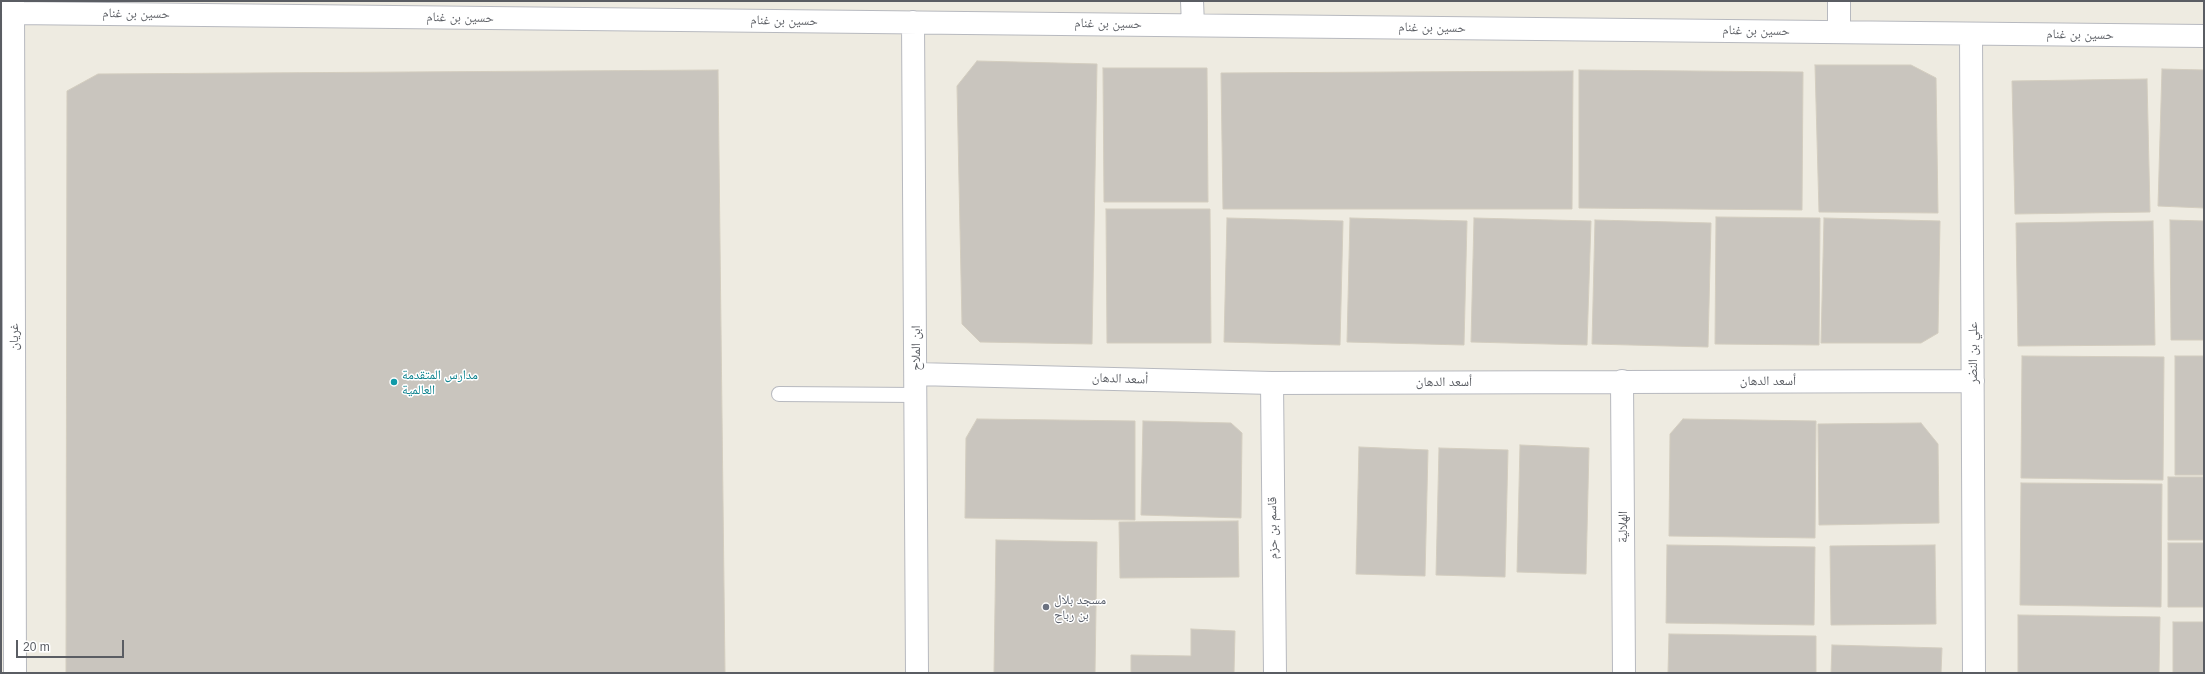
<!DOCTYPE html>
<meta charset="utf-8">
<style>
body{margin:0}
#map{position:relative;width:2205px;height:674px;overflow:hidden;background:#eeebe1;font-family:Arial,sans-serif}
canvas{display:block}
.frame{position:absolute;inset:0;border:2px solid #5a5d63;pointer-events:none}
.scale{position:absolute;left:16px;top:640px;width:108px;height:18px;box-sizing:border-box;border:2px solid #5a5d63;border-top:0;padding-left:5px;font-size:12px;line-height:14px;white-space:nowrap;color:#5a5d63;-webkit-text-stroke:3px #fff;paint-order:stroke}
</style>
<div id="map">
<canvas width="2205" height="674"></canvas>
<div class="frame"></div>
<div class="scale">20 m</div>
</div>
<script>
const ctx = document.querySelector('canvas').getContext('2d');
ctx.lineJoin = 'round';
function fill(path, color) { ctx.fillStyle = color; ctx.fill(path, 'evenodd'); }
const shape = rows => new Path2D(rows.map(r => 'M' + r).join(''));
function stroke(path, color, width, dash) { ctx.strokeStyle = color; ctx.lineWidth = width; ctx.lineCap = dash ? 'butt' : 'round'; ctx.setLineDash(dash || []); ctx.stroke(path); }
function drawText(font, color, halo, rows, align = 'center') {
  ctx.font = font + ' Arial,"Noto Naskh Arabic",sans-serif'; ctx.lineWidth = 3; ctx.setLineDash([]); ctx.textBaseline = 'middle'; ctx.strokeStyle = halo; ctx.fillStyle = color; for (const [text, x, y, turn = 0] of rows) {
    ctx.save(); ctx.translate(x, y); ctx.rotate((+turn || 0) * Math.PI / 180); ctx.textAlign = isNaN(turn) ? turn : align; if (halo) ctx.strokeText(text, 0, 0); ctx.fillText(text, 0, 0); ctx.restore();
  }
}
const building = shape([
 [977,61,1097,64,1092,344,980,342,962,324,957,86,977,61],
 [1815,65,1911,65,1936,78,1938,213,1819,212,1815,65],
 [1103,68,1207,68,1208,202,1104,202,1103,68],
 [2162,69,2204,70,2204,208,2158,206,2162,69],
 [718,70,725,673,66,673,67,91,98,74,718,70],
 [1579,70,1803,72,1802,210,1579,208,1579,70],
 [1573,71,1572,209,1223,209,1221,73,1573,71],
 [2147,79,2150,212,2015,214,2012,81,2147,79],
 [1106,209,1210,209,1211,343,1107,343,1106,209],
 [1716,217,1820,218,1819,345,1715,344,1716,217],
 [1227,218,1343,221,1340,345,1224,342,1227,218],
 [1350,218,1467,221,1464,345,1347,342,1350,218],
 [1474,218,1591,221,1587,345,1471,342,1474,218],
 [1824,218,1940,221,1938,333,1921,343,1821,343,1824,218],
 [1595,220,1711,223,1708,347,1592,344,1595,220],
 [2170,220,2204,221,2204,340,2171,340,2170,220],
 [2153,221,2155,345,2018,346,2016,223,2153,221],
 [2022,356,2164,357,2163,480,2021,478,2022,356],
 [2175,356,2204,356,2204,475,2175,475,2175,356],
 [977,419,1135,421,1135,520,965,518,966,438,977,419],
 [1683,419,1816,421,1815,538,1669,536,1670,434,1683,419],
 [1143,421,1231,423,1242,433,1241,518,1141,515,1143,421],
 [1921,423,1938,444,1939,523,1819,525,1818,424,1921,423],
 [1520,445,1589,448,1586,574,1517,572,1520,445],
 [1359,447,1428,450,1425,576,1356,574,1359,447],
 [1439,448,1508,450,1505,577,1436,575,1439,448],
 [2168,477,2204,477,2204,540,2168,540,2168,477],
 [2021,483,2162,484,2161,607,2020,605,2021,483],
 [1238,521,1239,577,1120,578,1119,522,1238,521],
 [996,540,1097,542,1095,673,994,673,996,540],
 [2168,543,2204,543,2204,607,2168,607,2168,543],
 [1667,545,1815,547,1814,625,1666,623,1667,545],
 [1935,545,1936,624,1831,625,1830,546,1935,545],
 [2018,615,2160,617,2159,673,2018,673,2018,615],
 [2173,622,2204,622,2204,673,2173,673,2173,622],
 [1191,629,1235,631,1234,673,1131,673,1131,655,1191,656,1191,629],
 [1669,634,1816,636,1816,673,1668,673,1669,634],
 [1832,645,1942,648,1941,673,1831,673,1832,645]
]);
fill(building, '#c9c5be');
stroke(building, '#d3cdbf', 1);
const lane = shape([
 [779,394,916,395]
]);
const street = shape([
 [13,1,15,673],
 [1192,1,1193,25],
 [1839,1,1839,32],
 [13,13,2204,36],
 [913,22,917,673],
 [1971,34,1974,673],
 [916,374,1272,383,1973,381],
 [1622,381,1624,673],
 [1272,383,1275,673]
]);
stroke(lane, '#b7b9bf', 16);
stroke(street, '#b7b9bf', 24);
stroke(lane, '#fff', 14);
stroke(street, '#fff', 22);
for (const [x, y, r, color] of [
 [394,382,4,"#0f9aa8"],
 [1046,607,4,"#6b7280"]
]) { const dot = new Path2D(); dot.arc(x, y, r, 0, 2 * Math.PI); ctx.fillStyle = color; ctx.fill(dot); stroke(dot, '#fff', 1.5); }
drawText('13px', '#5a5d63', '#fff', [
 ["حسين بن غنام",136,14,1],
 ["حسين بن غنام",460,18,1],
 ["حسين بن غنام",784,21,1],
 ["حسين بن غنام",1108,24,1],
 ["حسين بن غنام",1432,28,1],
 ["حسين بن غنام",1756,31,1],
 ["حسين بن غنام",2080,35,1],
 ["غريان",14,337,-90],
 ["ابن الملاح",916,348,-90],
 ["علي بن النضر",1973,353,-90],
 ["أسعد الدهان",1120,379,2],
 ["أسعد الدهان",1768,381],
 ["أسعد الدهان",1444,382],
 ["الهلالية",1623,527,-90],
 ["قاسم بن حزم",1273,528,-91]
]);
drawText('13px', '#0d838f', '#fff', [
 ["مدارس المتقدمة",402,375],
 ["العالمية",402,390]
], 'left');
drawText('13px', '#5b616d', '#fff', [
 ["مسجد بلال",1054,600],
 ["بن رباح",1054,615]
], 'left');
</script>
